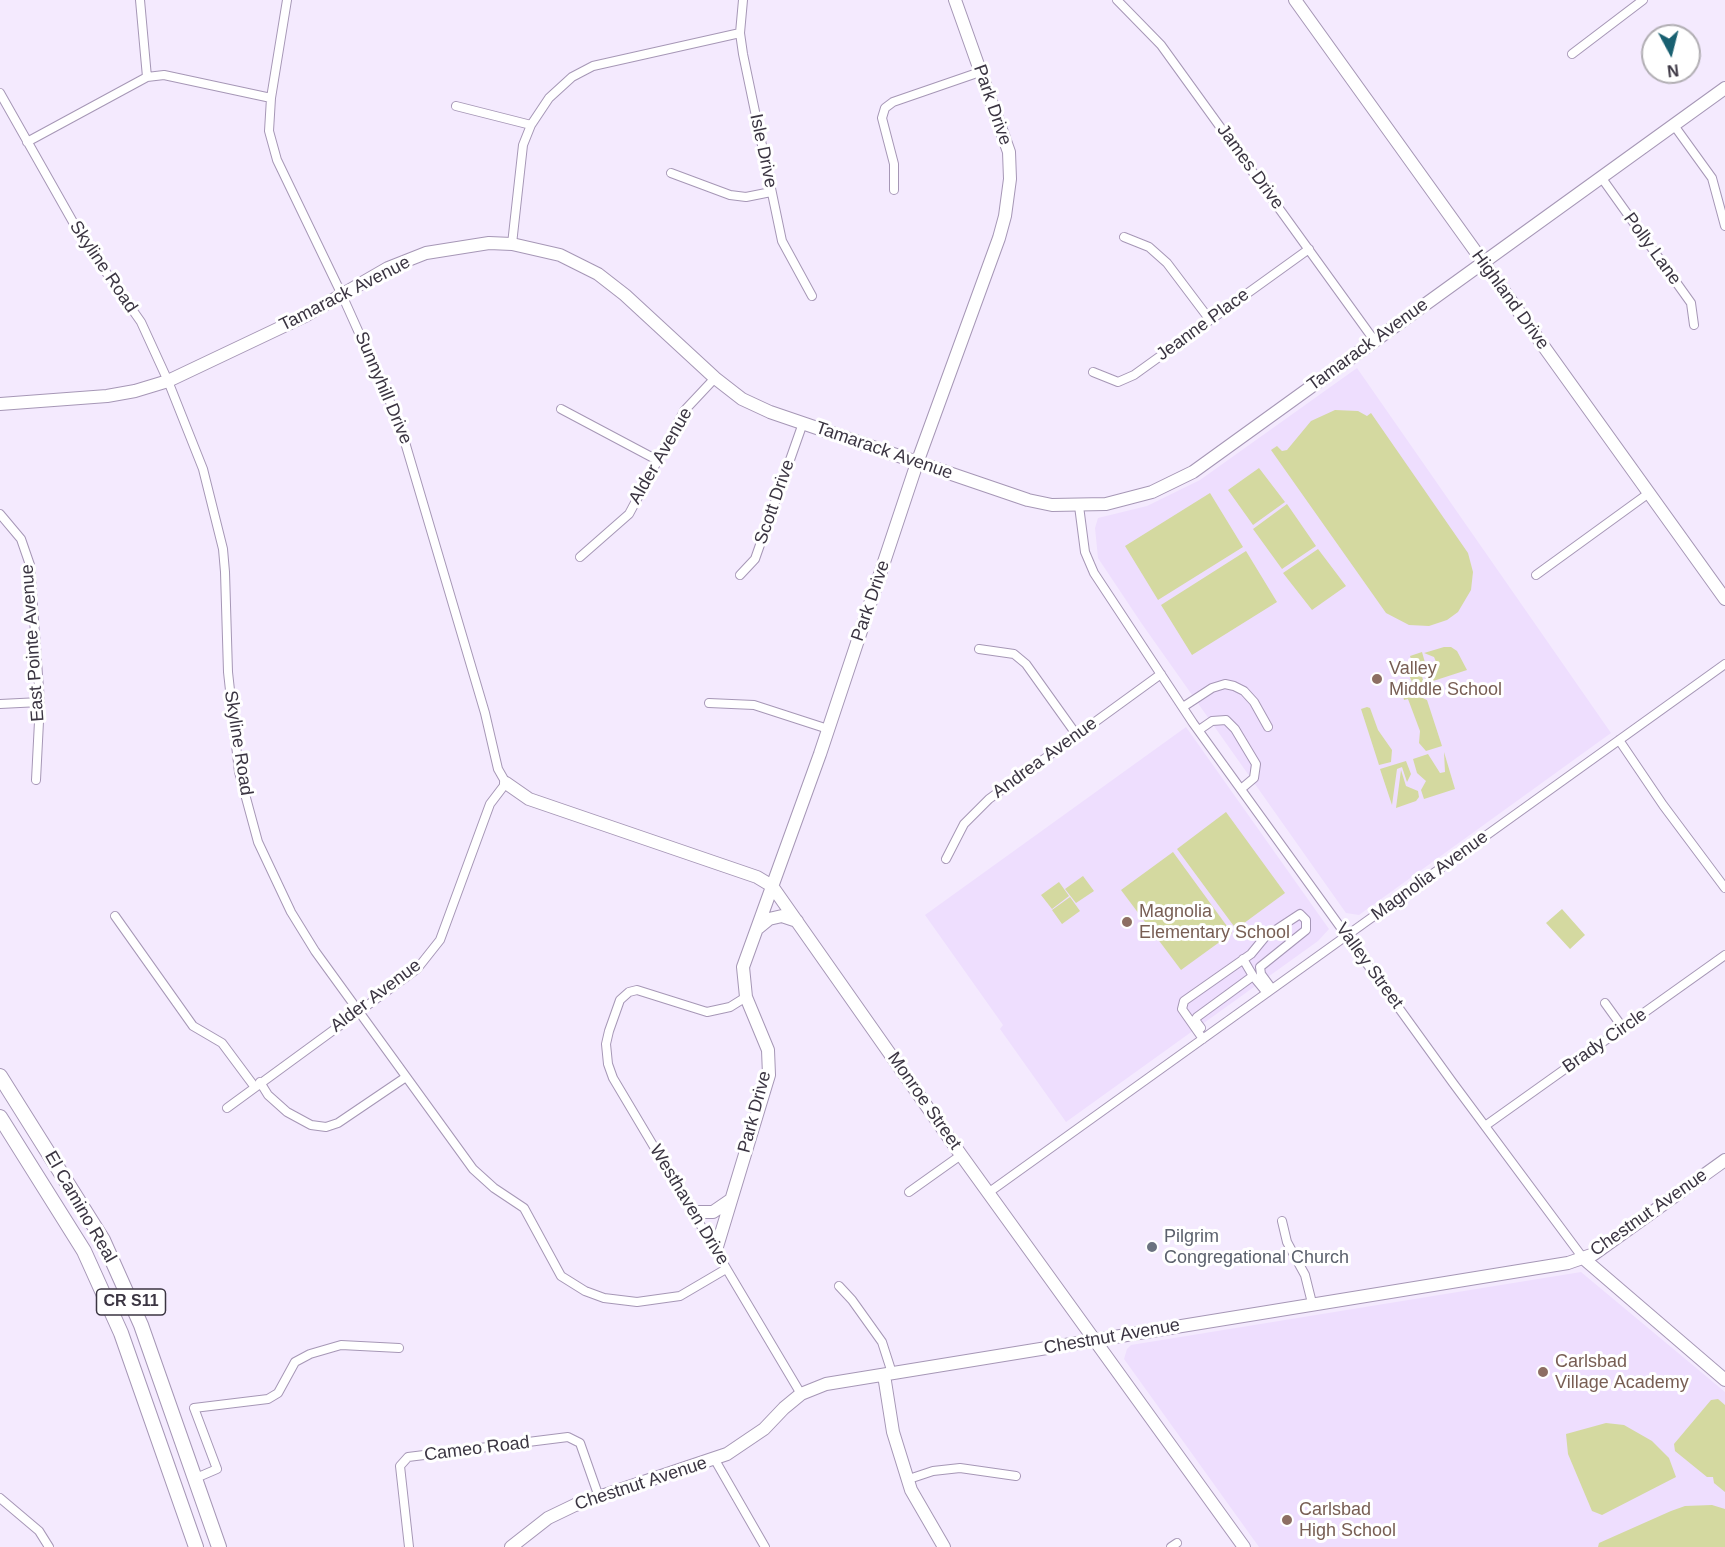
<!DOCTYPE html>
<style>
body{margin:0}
#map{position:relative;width:1725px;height:1547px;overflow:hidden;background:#f4eafe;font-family:Helvetica,sans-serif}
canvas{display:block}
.north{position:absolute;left:1641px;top:24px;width:60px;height:60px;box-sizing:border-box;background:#fff;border:2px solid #b1aeb3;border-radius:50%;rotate:173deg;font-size:16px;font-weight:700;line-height:24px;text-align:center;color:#3b3542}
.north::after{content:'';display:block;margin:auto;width:21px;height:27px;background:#196071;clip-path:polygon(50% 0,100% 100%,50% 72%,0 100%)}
</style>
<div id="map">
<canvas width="1725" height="1547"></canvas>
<div class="north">N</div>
</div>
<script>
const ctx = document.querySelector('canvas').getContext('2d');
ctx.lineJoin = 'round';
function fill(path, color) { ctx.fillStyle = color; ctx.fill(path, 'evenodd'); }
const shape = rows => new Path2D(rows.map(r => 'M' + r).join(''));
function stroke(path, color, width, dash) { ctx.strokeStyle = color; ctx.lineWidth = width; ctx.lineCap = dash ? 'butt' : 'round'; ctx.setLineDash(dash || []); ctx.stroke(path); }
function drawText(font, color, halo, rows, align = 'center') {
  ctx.font = font + ' Helvetica,sans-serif'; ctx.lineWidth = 6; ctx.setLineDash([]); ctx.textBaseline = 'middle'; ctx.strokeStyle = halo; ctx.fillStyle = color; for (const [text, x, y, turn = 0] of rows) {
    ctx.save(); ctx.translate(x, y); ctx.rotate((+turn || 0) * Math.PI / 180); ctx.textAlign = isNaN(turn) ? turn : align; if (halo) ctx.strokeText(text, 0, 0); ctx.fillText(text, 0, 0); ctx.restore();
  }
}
fill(shape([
 [1357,368,1611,733,1359,915,1346,913,1142,624,1098,558,1095,528,1098,518,1147,506,1200,480],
 [1186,727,1329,929,1318,941,1066,1122,1000,1029,1003,1025,925,915],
 [1581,1272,1725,1392,1725,1547,1259,1547,1124,1359,1127,1349,1131,1345]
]), '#eedefe');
fill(shape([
 [1335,410,1358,411,1367,416,1371,413,1468,553,1473,572,1471,590,1458,612,1447,620,1429,626,1409,625,1386,613,1271,450,1277,446,1282,451,1287,450,1311,421],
 [1259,468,1285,502,1253,525,1228,490],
 [1210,493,1243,547,1158,600,1125,546],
 [1287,504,1316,546,1282,569,1253,529],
 [1318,549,1346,586,1312,610,1283,573],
 [1246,551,1277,602,1192,655,1161,605],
 [1444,647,1451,647,1457,651,1467,670,1427,683,1425,678,1431,676,1437,664,1434,657,1424,653],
 [1422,652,1428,673,1422,676,1424,684,1400,691,1400,687,1412,682,1409,675,1416,673,1410,656],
 [1412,693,1427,700,1442,746,1426,751,1419,743,1420,731,1408,699,1404,700,1403,695],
 [1367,707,1370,708,1378,730,1392,750,1391,762,1379,765,1361,709],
 [1444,752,1455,789,1424,799,1421,790,1426,781,1417,773,1413,759,1428,754,1440,773,1445,772],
 [1406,761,1411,774,1407,782,1402,767,1397,769,1392,805,1380,769],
 [1401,770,1406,786,1418,791,1419,797,1416,801,1396,808],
 [1226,812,1285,893,1236,929,1177,849],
 [1173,852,1232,933,1181,970,1121,890],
 [1083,876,1094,891,1076,903,1065,889],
 [1059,882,1069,896,1052,909,1041,895],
 [1070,897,1080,911,1062,924,1052,910],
 [1562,909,1585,935,1570,949,1546,923],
 [1718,1399,1725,1405,1725,1492,1714,1483,1713,1477,1707,1477,1675,1451,1674,1444,1711,1400],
 [1606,1423,1624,1425,1652,1441,1669,1458,1676,1477,1602,1515,1592,1511,1568,1454,1566,1434],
 [1712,1505,1725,1509,1725,1547,1598,1547,1599,1543,1671,1511,1685,1506]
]), '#d4d9a0');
const street = shape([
 [140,0,147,77],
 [743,0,740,33,743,54,782,241,812,296],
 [1117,0,1161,45,1374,340],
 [1572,54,1643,0],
 [0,93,82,238,141,322,168,381,203,469,223,549,225,572,228,672,239,772,258,842,291,912,315,951,473,1169,494,1188,524,1208,561,1276,585,1291,604,1298,637,1302,680,1296,726,1269],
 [456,106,531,125],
 [1673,124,1712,178,1725,226],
 [27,142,147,77,164,75,271,98],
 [671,173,730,195,746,197,771,192],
 [1601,177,1691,303,1694,325],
 [894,190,894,164,882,118,885,108,893,102,980,72],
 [1124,237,1149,247,1167,263,1210,320],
 [512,244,523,145,531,125,549,98,572,77,593,66,740,33],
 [1093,372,1118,382,1134,375,1309,249],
 [561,409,659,461],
 [1079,506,1085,552,1094,573,1193,723,1453,1083,1583,1258],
 [0,514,21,539,30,565,40,702,36,780],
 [580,557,629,514,684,411,715,378],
 [740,575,755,559,803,423],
 [1536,575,1649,493],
 [979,649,1014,654,1026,664,1076,734],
 [709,703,754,705,828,729],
 [0,704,40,702],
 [1183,707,1212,688,1225,684,1234,686,1244,691,1254,702,1268,727],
 [1199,730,1212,721,1226,720,1235,729,1256,764,1254,778,1241,789],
 [1619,740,1663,805,1725,888],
 [946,859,964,824,989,799,1161,674],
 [115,916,193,1026,222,1043,254,1086],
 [1243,959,1253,976],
 [746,997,730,1007,707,1012,637,990,629,992,620,1000,609,1031,606,1044,608,1064,613,1078,801,1394],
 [1605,1003,1623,1028],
 [1201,1028,1195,1020,1197,1017,1253,976,1267,993],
 [1203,1039,1182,1009,1184,1001,1251,954,1265,937,1300,914,1306,920,1306,930,1260,967,1261,974,1272,989],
 [260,1082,268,1095,287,1112,311,1125,326,1127,338,1123,406,1077],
 [227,1108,417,969,440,940,490,804,506,783,498,769,485,713,399,422,342,295,277,160,269,131,271,98,287,0],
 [1485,1126,1725,955],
 [909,1192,961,1155],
 [988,1193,1725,664],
 [1282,1221,1287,1242,1305,1275,1312,1303],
 [839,1286,852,1300,882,1342,892,1373],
 [715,1460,765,1547],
 [196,1478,217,1469,194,1408,268,1399,278,1393,295,1362,310,1354,341,1345,399,1348],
 [909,1479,933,1471,960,1468,1016,1476],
 [0,1498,39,1531,49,1547],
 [409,1547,400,1466,408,1457,568,1437,580,1443,599,1497],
 [1171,1547,1177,1543]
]);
const secondary = shape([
 [1295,0,1725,599],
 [0,404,107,396,135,391,168,381,305,316,388,268,426,253,489,243,512,244,560,255,598,274,625,295,715,378,742,399,770,412,1028,500,1052,505,1106,504,1152,492,1193,472,1725,88],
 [506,783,529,799,757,877,772,886,961,1155,1244,1547],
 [758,928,769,919,782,916,797,921],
 [693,1212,713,1212,729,1201],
 [716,1250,769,1075,768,1050,746,997,743,967,820,754,917,463,999,238,1005,216,1010,179,1009,152,955,0],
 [1583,1258,1725,1380],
 [884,1375,893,1432,911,1490,944,1547],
 [511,1547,548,1518,575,1505,727,1454,764,1429,784,1408,801,1394,826,1384,1568,1263,1594,1254,1725,1160]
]);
const primary = shape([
 [0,1076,103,1240,141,1325,219,1547],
 [0,1117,84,1251,121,1333,196,1547]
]);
stroke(street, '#a697b6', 10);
stroke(secondary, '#a697b6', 14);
stroke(primary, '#a697b6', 16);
stroke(street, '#fff', 8);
stroke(secondary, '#fff', 12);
stroke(primary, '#fff', 14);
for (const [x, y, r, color] of [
 [1377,679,6,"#8d6e63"],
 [1127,922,6,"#8d6e63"],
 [1152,1247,6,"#6b7280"],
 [1543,1372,6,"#8d6e63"],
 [1287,1520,6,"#8d6e63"]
]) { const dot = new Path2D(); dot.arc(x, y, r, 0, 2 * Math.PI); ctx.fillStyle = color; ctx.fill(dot); stroke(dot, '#fff', 2); }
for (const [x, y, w] of [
 [131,1302,69]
]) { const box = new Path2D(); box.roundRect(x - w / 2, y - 13, w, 26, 4.5); ctx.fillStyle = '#fff'; ctx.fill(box); stroke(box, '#3b3542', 1.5); }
drawText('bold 16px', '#3b3542', null, [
 ["CR S11",131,1302]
]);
drawText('18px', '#3b3542', '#fff', [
 ["Park Drive",992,105,71],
 ["Isle Drive",763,151,78],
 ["James Drive",1250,167,54],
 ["Polly Lane",1652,249,54],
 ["Skyline Road",103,267,56],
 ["Tamarack Avenue",345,294,-27],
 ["Highland Drive",1510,300,54],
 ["Jeanne Place",1203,325,-36],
 ["Tamarack Avenue",1368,345,-36],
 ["Sunnyhill Drive",383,388,67],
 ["Tamarack Avenue",884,451,19],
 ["Alder Avenue",661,456,-60],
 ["Scott Drive",775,502,-71],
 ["Park Drive",871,601,-71],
 ["East Pointe Avenue",33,643,-94],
 ["Skyline Road",238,743,81],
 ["Andrea Avenue",1045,758,-36],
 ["Magnolia Avenue",1430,876,-36],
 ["Valley Street",1369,966,54],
 ["Alder Avenue",376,996,-37],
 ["Brady Circle",1605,1041,-35],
 ["Monroe Street",924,1101,55],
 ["Park Drive",755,1112,-75],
 ["Westhaven Drive",689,1205,59],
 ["El Camino Real",80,1207,60],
 ["Chestnut Avenue",1649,1213,-35],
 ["Chestnut Avenue",1112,1337,-10],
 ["Cameo Road",477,1449,-7],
 ["Chestnut Avenue",641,1484,-18]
]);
drawText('18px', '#785e54', '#fff', [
 ["Valley",1389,669],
 ["Middle School",1389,690],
 ["Magnolia",1139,912],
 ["Elementary School",1139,933],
 ["Carlsbad",1555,1362],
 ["Village Academy",1555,1383],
 ["Carlsbad",1299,1510],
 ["High School",1299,1531]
], 'left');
drawText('18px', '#5b616d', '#fff', [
 ["Pilgrim",1164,1237],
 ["Congregational Church",1164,1258]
], 'left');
</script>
